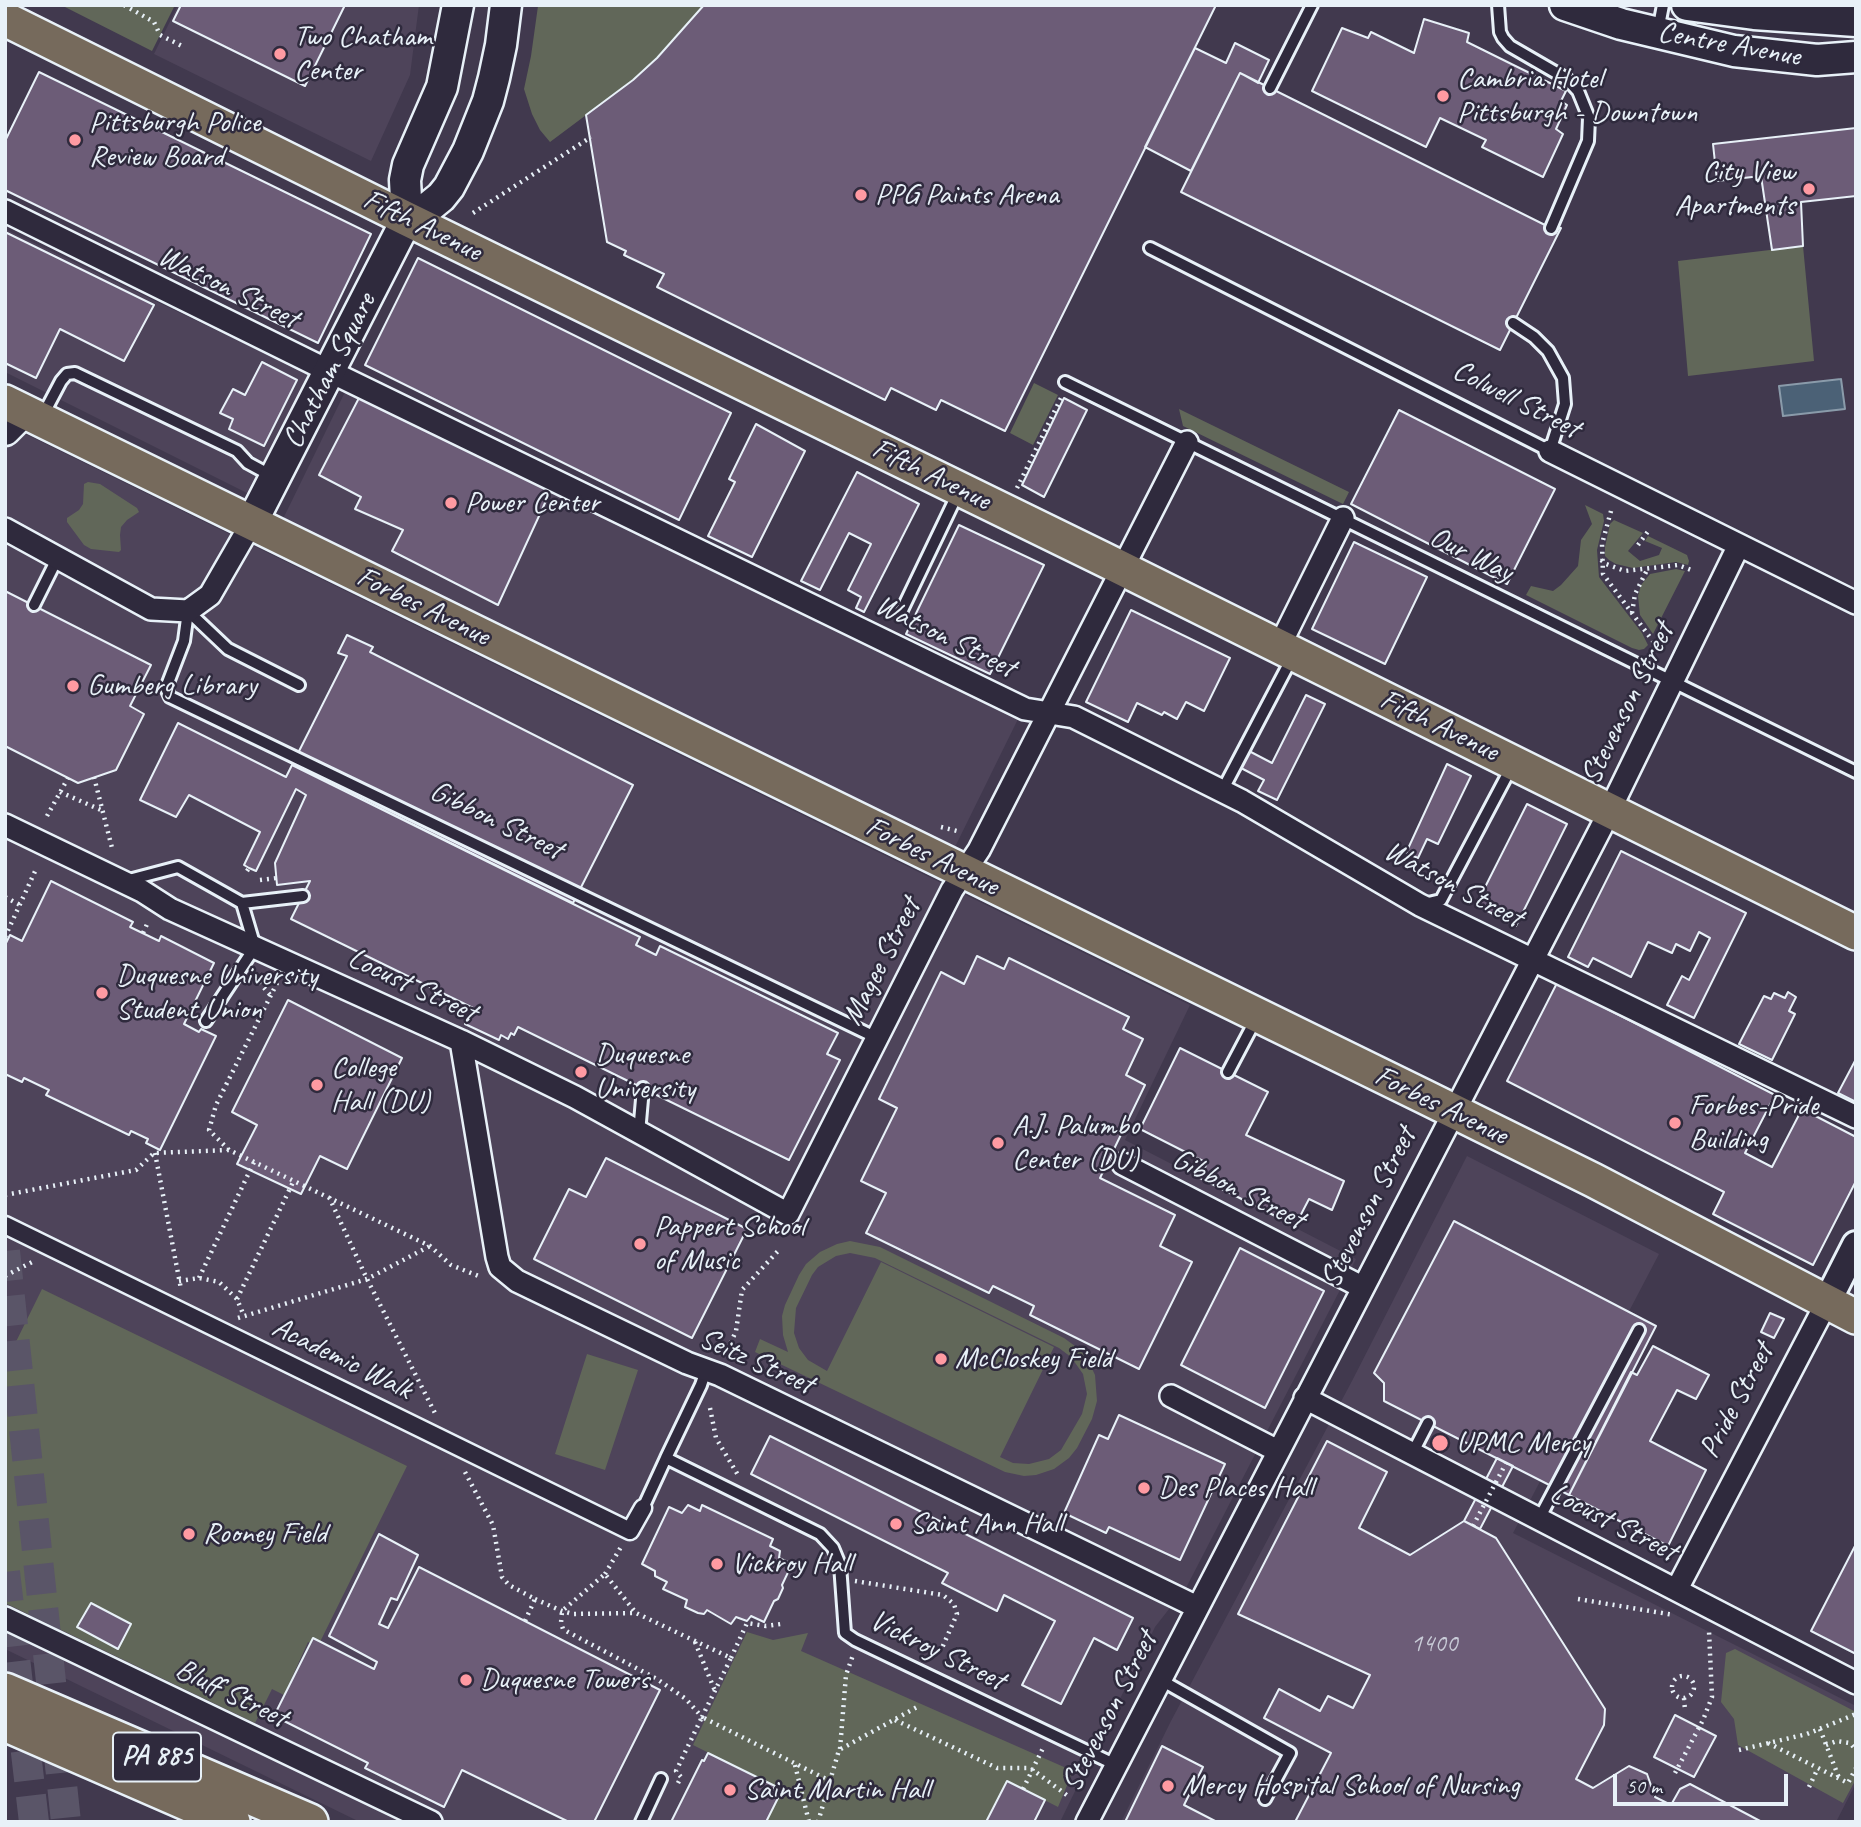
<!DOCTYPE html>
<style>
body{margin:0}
#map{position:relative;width:1861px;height:1827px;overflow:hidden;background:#41394e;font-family:Caveat,sans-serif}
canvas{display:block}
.frame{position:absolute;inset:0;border:7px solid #e8f1f8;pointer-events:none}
.scale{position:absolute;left:1613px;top:1774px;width:175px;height:32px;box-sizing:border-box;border:4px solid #e8f1f8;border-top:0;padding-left:9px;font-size:21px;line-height:24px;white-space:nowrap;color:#e8f1f8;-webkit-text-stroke:5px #2f2a3d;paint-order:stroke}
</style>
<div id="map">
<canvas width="1861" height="1827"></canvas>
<div class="frame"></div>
<div class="scale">50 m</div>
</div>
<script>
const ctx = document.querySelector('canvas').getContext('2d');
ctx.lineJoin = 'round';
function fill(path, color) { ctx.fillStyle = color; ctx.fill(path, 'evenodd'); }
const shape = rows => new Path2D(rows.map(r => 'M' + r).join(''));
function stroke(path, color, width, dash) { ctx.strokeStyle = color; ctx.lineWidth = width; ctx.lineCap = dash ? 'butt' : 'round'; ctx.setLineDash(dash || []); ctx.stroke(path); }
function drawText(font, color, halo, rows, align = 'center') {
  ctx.font = font + ' Caveat,sans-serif'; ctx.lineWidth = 5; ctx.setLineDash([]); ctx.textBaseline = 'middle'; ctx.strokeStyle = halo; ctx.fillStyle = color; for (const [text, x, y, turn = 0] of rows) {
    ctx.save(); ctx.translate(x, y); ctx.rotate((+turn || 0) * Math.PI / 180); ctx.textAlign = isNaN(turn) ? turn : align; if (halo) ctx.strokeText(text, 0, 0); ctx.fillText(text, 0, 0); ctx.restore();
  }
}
fill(shape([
 [178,5,419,5,410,75,371,161,154,54],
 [5,229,314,377,251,495,5,372],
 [345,392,1019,717,954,849,281,523],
 [5,424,1190,1005,1125,1140,1356,1259,1187,1586,1155,1627,1060,1822,360,1822,5,1649],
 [1467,1156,1659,1254,1513,1533,1856,1706,1856,1783,1836,1822,1121,1822,1171,1721,1352,1381]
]), '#4e445a');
fill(shape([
 [61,5,175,5,152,51],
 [704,5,657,58,633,80,550,142,540,130,532,114,524,89,531,56,538,6],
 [1803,246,1814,361,1688,376,1678,261],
 [1034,383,1058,395,1033,445,1010,433],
 [1179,409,1349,492,1343,504,1183,426],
 [88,482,100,484,137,508,139,512,127,520,121,527,120,535,121,550,119,552,91,549,84,545,67,522,67,518,79,510,83,504,84,484],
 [1585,505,1603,514,1604,521,1597,550,1599,577,1642,633,1648,645,1644,649,1639,650,1632,648,1526,595,1531,586,1553,591,1561,585,1578,566,1581,540,1592,524],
 [1614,520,1643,533,1628,551,1640,561,1659,555,1662,548,1645,541,1648,536,1687,555,1689,561,1688,565,1676,562,1633,568,1616,564,1609,560,1605,556,1605,547,1610,524],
 [1676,569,1685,571,1653,634,1640,615,1638,596,1641,585,1650,574],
 [850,1241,880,1247,1064,1338,1079,1349,1087,1358,1095,1375,1097,1401,1092,1419,1077,1448,1069,1458,1054,1469,1036,1475,1024,1476,1005,1472,755,1352,760,1339,788,1352,783,1335,782,1316,785,1305,799,1275,806,1264,820,1252,837,1244],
 [850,1253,875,1258,1059,1348,1071,1357,1083,1374,1087,1394,1082,1414,1061,1450,1049,1459,1029,1464,1013,1463,1000,1457,1054,1347,881,1262,827,1371,808,1360,799,1348,794,1333,796,1308,812,1275,818,1267,836,1256],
 [42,1289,407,1466,318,1646,308,1642,284,1695,272,1689,255,1723,5,1603,5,1364],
 [587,1354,638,1370,605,1470,555,1454],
 [747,1632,773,1640,808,1633,801,1651,1073,1771,1058,1807,1007,1781,986,1822,766,1822,779,1796,772,1793,775,1786,693,1745],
 [1735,1649,1856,1712,1856,1779,1843,1803,1738,1745,1734,1719,1721,1702,1726,1653]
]), '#616759');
const water = shape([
 [1841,379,1845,409,1783,416,1779,386,1841,379]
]);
fill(water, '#4b6176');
stroke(water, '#8a9baa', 2);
const building = shape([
 [181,5,345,5,305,86,173,21,181,5],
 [704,5,1216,5,1005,431,941,400,936,410,891,388,885,400,657,287,664,274,624,255,626,251,607,242,586,115,633,80,657,58,704,5],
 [1424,19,1469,33,1467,42,1566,91,1561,101,1567,105,1556,129,1563,134,1543,177,1482,147,1486,140,1440,118,1426,147,1312,91,1342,28,1368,38,1371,32,1414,53,1424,19],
 [1235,43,1269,60,1258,83,1240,73,1191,171,1145,147,1195,48,1226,63,1235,43],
 [39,72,371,234,318,343,5,190,5,141,39,72],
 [1240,73,1551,228,1561,228,1500,350,1181,192,1240,73],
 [1856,128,1856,196,1801,202,1803,246,1772,250,1761,176,1717,181,1713,144,1856,128],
 [5,232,154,305,124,361,60,329,36,378,5,363,5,232],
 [418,258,731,413,679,520,365,365,418,258],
 [262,362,297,380,264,446,229,429,233,419,220,413,233,389,245,395,262,362],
 [360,396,551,490,498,605,392,551,403,530,355,509,361,497,319,475,360,396],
 [1064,398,1087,410,1044,497,1022,485,1064,398],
 [1399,410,1555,489,1507,584,1351,504,1399,410],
 [756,424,805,451,752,557,708,536,735,482,729,479,756,424],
 [857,472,919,504,864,612,856,608,861,597,848,590,871,544,849,533,820,590,801,581,857,472],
 [959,525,1044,565,990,674,906,634,959,525],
 [1354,542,1427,577,1385,664,1312,629,1354,542],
 [5,591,151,665,130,706,144,714,116,770,78,783,5,746,5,591],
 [1131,610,1230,658,1204,711,1186,702,1177,719,1164,712,1162,715,1137,703,1128,722,1086,702,1131,610],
 [347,635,373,647,370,652,633,785,573,903,292,765,347,656,338,653,347,635],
 [1306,695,1325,704,1277,800,1258,791,1264,780,1241,768,1249,751,1272,763,1306,695],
 [178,723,286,777,292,765,640,937,636,945,656,955,660,946,838,1033,827,1054,840,1060,789,1160,518,1027,514,1035,511,1033,508,1039,501,1035,499,1040,465,1024,473,1008,291,919,310,881,277,885,275,863,306,795,296,789,256,871,249,868,244,865,260,832,189,795,176,817,140,800,178,723],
 [1447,764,1471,776,1438,844,1427,839,1418,858,1406,853,1447,764],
 [1527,804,1567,824,1516,926,1476,905,1527,804],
 [1621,851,1746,913,1694,1018,1667,1005,1682,976,1689,980,1710,938,1699,932,1690,951,1676,944,1672,953,1648,942,1631,977,1593,958,1588,967,1568,957,1621,851],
 [51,881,133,922,130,927,159,941,161,936,214,963,184,1024,199,1032,201,1029,216,1036,160,1150,146,1143,148,1139,131,1131,129,1135,46,1095,49,1090,24,1078,22,1082,5,1074,5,945,10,935,22,941,51,881],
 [977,956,1004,969,1009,958,1129,1017,1123,1029,1143,1039,1126,1075,1145,1085,1100,1178,1175,1215,1160,1246,1192,1262,1139,1369,1030,1315,1034,1306,993,1286,989,1293,866,1233,886,1193,861,1181,897,1108,879,1099,941,972,964,984,977,956],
 [1557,983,1775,1095,1745,1153,1772,1167,1802,1109,1856,1137,1856,1181,1813,1265,1713,1214,1724,1192,1507,1081,1557,983],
 [1788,992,1796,997,1789,1011,1795,1014,1772,1060,1739,1044,1764,996,1771,999,1774,993,1785,998,1788,992],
 [288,1000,402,1058,347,1169,320,1156,301,1194,237,1164,257,1125,232,1112,288,1000],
 [1180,1048,1268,1092,1246,1135,1344,1181,1332,1210,1309,1199,1295,1226,1200,1178,1207,1163,1140,1129,1180,1048],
 [1856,1059,1856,1102,1838,1093,1856,1059],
 [606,1158,747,1229,692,1338,534,1259,569,1189,586,1197,606,1158],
 [1454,1221,1656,1326,1569,1495,1384,1401,1384,1383,1374,1373,1454,1221],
 [1240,1248,1324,1291,1265,1408,1181,1365,1240,1248],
 [1770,1313,1784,1319,1774,1338,1761,1332,1770,1313],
 [1653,1346,1709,1375,1696,1399,1677,1390,1650,1441,1706,1470,1668,1546,1569,1495,1631,1372,1637,1375,1653,1346],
 [1119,1415,1225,1464,1180,1560,1109,1527,1106,1533,1064,1513,1099,1435,1108,1439,1119,1415],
 [770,1436,1133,1618,1117,1650,1094,1638,1061,1704,1022,1685,1055,1621,1004,1595,997,1611,942,1583,948,1573,751,1474,770,1436],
 [1327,1441,1387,1472,1359,1528,1410,1555,1464,1521,1496,1538,1605,1709,1604,1725,1576,1779,1593,1788,1629,1766,1647,1774,1655,1797,1671,1805,1680,1789,1690,1784,1762,1822,1295,1822,1331,1753,1264,1718,1279,1689,1320,1711,1328,1696,1353,1708,1370,1675,1238,1614,1327,1441],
 [1497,1458,1513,1466,1480,1529,1464,1521,1497,1458],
 [688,1505,700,1511,702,1505,773,1539,770,1546,780,1551,779,1558,792,1564,782,1585,783,1588,778,1599,774,1601,764,1622,751,1616,747,1621,736,1617,731,1624,707,1610,704,1614,698,1613,685,1607,687,1600,663,1589,667,1582,655,1576,655,1571,642,1564,669,1507,682,1513,688,1505],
 [379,1534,418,1555,397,1600,391,1598,379,1624,388,1628,419,1567,660,1690,594,1822,569,1822,462,1770,444,1807,365,1768,368,1763,274,1716,313,1638,374,1669,377,1662,329,1636,379,1534],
 [1856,1544,1856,1654,1811,1631,1856,1544],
 [91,1603,131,1624,118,1649,77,1627,91,1603],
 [1675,1715,1716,1736,1694,1777,1654,1757,1675,1715],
 [1162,1746,1203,1767,1184,1805,1217,1822,1125,1822,1162,1746],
 [708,1753,775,1786,772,1793,779,1796,766,1822,671,1822,702,1760,704,1761,708,1753],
 [1007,1781,1045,1800,1034,1822,986,1822,1007,1781]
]);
fill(building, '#6c5c77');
stroke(building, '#e8f1f8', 2);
stroke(shape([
 [5,1251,66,1822],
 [5,1572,34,1822]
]), '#5a5568', 30, [30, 15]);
const service = shape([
 [1498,5,1500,32,1503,38,1510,46,1567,79,1578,91,1589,118,1588,141,1551,228],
 [1658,31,1663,5],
 [1270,88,1312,5],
 [1150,248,1550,451,1565,404,1563,378,1548,351,1534,337,1513,323],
 [1065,382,1856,772],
 [42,417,61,381,67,374,75,373,237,451,248,463,272,476],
 [34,605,58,557],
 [902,610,959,491],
 [188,611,184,641,166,688,170,697,877,1038],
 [188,611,228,649,299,685],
 [1222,791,1293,656],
 [125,881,178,867,242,903,255,947,206,1021],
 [242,903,303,896],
 [1424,904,1441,900,1512,766],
 [1228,1072,1256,1019],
 [639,1133,643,1088],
 [706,1370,701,1385,666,1458,820,1534,833,1548,840,1565,845,1633,855,1640,1116,1765],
 [1412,1454,1428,1423],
 [643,1508,666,1458],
 [1539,1519,1639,1330],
 [1159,1679,1290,1753,1265,1799],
 [641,1822,661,1779]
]);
const pedestrian = shape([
 [5,1225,630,1531,643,1508]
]);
const minor = shape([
 [5,211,329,371,1025,709,1074,717,1242,801,1420,905,1856,1117],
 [1550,451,1856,603],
 [5,529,151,609,188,611,210,595,251,524],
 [1279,647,1343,518],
 [5,825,142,891,170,909,461,1041,575,1097,788,1214,952,890,979,850,1187,442],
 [461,1041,497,1257,500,1267,517,1281,687,1363,720,1375,1197,1607],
 [1123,1164,1362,1287],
 [1171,1396,1278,1451],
 [1305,1398,1856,1683],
 [1677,1589,1827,1302],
 [5,1618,431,1822],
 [1087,1822,1601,828,1739,545]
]);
const tertiary = shape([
 [1827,1302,1856,1245]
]);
const secondary = shape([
 [1565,5,1621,24,1734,51,1817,60,1856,57],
 [1687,5,1754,14,1856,21],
 [407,219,425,210,441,197,449,187,468,151,488,101,494,78,501,45,506,5],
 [407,219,405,180,408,165,442,87,458,5],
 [5,430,23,412],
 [251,524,407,219]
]);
const primary = shape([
 [5,19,407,219,1105,560,1856,933],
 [5,402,1423,1096,1593,1180,1856,1317]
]);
const trunk = shape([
 [5,1691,310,1822],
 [5,1723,232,1822]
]);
stroke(service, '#e8f1f8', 16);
stroke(pedestrian, '#e8f1f8', 21);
stroke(minor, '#e8f1f8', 26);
stroke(tertiary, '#e8f1f8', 32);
stroke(secondary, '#e8f1f8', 35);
stroke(primary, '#e8f1f8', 38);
stroke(trunk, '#e8f1f8', 40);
stroke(shape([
 [124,5,154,22,160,35,182,46],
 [473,213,591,137],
 [1017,488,1061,398],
 [1611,511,1602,544,1603,574,1655,644],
 [1638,545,1649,530],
 [1601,560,1606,564,1625,571,1678,565,1691,570],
 [1632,613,1635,594,1647,570],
 [94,777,112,848],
 [60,792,101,810],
 [47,816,68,778],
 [941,827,961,832],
 [247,871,249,868],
 [260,880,277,878],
 [5,897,20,905],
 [143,933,148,922],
 [5,937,37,867],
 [255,977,271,996],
 [229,1150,209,1130,216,1105,278,981],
 [155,1153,181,1289],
 [5,1195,136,1170,154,1153,229,1150,430,1246,451,1265,481,1277],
 [329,1197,367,1279,436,1415],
 [5,1276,36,1260],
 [199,1278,254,1162],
 [179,1281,199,1278,219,1282,237,1299,244,1316],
 [237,1299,294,1180],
 [238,1318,367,1279,430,1246],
 [725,1356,736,1331,742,1290,778,1251],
 [710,1408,716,1438,738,1475],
 [465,1472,493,1525,502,1577,509,1585,535,1599,525,1621],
 [605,1574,621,1547],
 [855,1581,943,1595,954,1604,957,1614,942,1648],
 [535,1599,562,1611,573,1614,636,1613,731,1658,702,1717,686,1699,657,1679,568,1632,563,1629,561,1623,562,1611,605,1574,636,1613],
 [1578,1599,1674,1615],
 [695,1642,715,1691],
 [731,1658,747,1623,766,1626,781,1624],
 '1672 1687a11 11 0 1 1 22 0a11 11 0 1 1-22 0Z',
 [1684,1698,1685,1710],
 [895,1720,997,1768,1028,1768,1033,1770,1068,1796],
 [1820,1729,1839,1778],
 [1768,1743,1848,1783,1856,1768],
 [1826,1745,1837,1741,1850,1743,1856,1750],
 [840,1749,846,1675,853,1655],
 [1739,1750,1807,1734,1856,1714],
 [795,1765,809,1822],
 [1675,1773,1703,1720,1712,1697,1709,1631],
 [678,1783,681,1777,676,1771,702,1717,830,1781],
 [1809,1787,1818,1768],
 [1023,1789,1044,1746],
 [818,1822,839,1750,919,1706]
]), '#e8f1f8', 4.5, [2, 5]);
stroke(service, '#2f2a3d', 10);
stroke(pedestrian, '#2f2a3d', 16);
stroke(minor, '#2f2a3d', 21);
stroke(tertiary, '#2f2a3d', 26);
stroke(secondary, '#2f2a3d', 30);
stroke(primary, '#766a5c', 33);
stroke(trunk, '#766a5c', 35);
stroke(shape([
 [1473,1526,1506,1463]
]), '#e8f1f8', 4.5, [2, 5]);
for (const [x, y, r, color] of [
 [280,54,7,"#ff9aa2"],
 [1443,96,7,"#ff9aa2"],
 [75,140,7,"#ff9aa2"],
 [1809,189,7,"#ff9aa2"],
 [861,195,7,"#ff9aa2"],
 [451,503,7,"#ff9aa2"],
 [73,686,7,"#ff9aa2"],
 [102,993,7,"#ff9aa2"],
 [581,1072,7,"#ff9aa2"],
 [317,1085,7,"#ff9aa2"],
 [1675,1123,7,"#ff9aa2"],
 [998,1143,7,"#ff9aa2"],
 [640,1244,7,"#ff9aa2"],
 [941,1359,7,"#ff9aa2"],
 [1440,1443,9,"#ff9aa2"],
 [1144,1488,7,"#ff9aa2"],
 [896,1524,7,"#ff9aa2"],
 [189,1534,7,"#ff9aa2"],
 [717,1564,7,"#ff9aa2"],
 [466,1680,7,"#ff9aa2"],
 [1168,1786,7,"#ff9aa2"],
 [730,1790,7,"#ff9aa2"]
]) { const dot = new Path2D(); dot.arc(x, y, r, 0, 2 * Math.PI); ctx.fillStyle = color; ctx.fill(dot); stroke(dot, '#2f2a3d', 2.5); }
drawText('26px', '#c9ccd8', null, [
 ["1400",1434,1644]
]);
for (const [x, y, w] of [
 [157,1757,88]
]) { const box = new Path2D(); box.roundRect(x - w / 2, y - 24.5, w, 49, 5); ctx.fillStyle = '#2f2a3d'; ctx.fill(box); stroke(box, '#e8f1f8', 2); }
drawText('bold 28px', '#e8f1f8', null, [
 ["PA 885",157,1757]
]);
drawText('30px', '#e8f1f8', '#2f2a3d', [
 ["Two Chatham",294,37],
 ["Center",294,71],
 ["Cambria Hotel",1457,79],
 ["Pittsburgh - Downtown",1457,113],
 ["Pittsburgh Police",89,123],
 ["Review Board",89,157],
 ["City View",1795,172,"right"],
 ["Apartments",1795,206,"right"],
 ["PPG Paints Arena",875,195],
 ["Power Center",465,503],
 ["Gumberg Library",87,686],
 ["Duquesne University",116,976],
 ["Student Union",116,1010],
 ["Duquesne",595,1055],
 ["University",595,1089],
 ["College",331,1068],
 ["Hall (DU)",331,1102],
 ["Forbes-Pride",1689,1106],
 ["Building",1689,1140],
 ["A.J. Palumbo",1012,1126],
 ["Center (DU)",1012,1160],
 ["Pappert School",654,1227],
 ["of Music",654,1261],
 ["McCloskey Field",955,1359],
 ["UPMC Mercy",1456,1443],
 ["Des Places Hall",1158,1488],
 ["Saint Ann Hall",910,1524],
 ["Rooney Field",203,1534],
 ["Vickroy Hall",731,1564],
 ["Duquesne Towers",480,1680],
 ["Mercy Hospital School of Nursing",1182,1786],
 ["Saint Martin Hall",744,1790]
], 'left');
drawText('30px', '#e8f1f8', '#2f2a3d', [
 ["Centre Avenue",1729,45,10],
 ["Fifth Avenue",422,226,26],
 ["Watson Street",228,288,26],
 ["Chatham Square",330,371,-63],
 ["Colwell Street",1516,400,27],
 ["Fifth Avenue",931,475,26],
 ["Our Way",1471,555,26],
 ["Forbes Avenue",423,607,26],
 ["Watson Street",945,637,26],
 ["Stevenson Street",1628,704,-64],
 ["Fifth Avenue",1439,726,26],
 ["Gibbon Street",496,821,26],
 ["Forbes Avenue",932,857,26],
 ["Watson Street",1453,885,28],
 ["Magee Street",882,962,-63],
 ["Locust Street",412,986,25],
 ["Forbes Avenue",1441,1106,26],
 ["Gibbon Street",1238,1190,27],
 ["Stevenson Street",1369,1208,-63],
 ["Academic Walk",342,1359,26],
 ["Seitz Street",756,1362,24],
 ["Pride Street",1737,1401,-62],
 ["Locust Street",1613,1523,27],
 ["Vickroy Street",937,1651,26],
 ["Bluff Street",231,1694,26],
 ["Stevenson Street",1110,1712,-63]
]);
</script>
